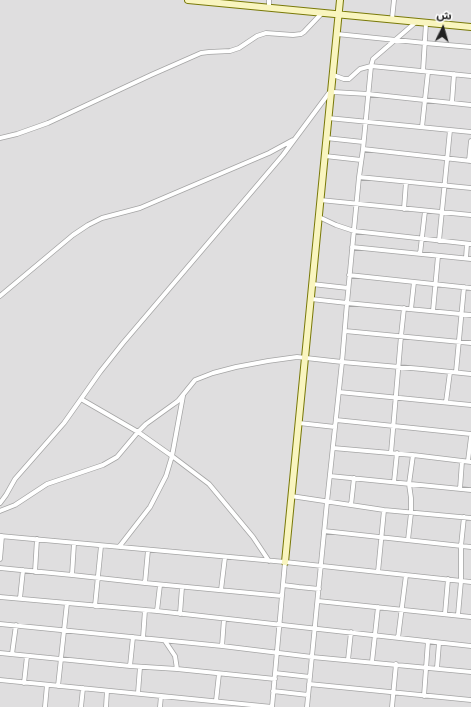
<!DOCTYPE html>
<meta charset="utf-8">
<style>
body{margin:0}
#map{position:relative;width:471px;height:707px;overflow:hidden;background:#f1ede8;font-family:"Sofia Sans Condensed","Noto Sans Arabic",sans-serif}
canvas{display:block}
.north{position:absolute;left:423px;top:8px;width:40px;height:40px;-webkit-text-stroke:3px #fff;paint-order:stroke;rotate:5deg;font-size:11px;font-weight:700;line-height:16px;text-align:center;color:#212121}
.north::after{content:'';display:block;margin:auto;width:14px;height:18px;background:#212121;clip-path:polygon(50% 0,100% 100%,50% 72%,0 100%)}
</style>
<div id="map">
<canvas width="471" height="707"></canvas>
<div class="north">ش</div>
</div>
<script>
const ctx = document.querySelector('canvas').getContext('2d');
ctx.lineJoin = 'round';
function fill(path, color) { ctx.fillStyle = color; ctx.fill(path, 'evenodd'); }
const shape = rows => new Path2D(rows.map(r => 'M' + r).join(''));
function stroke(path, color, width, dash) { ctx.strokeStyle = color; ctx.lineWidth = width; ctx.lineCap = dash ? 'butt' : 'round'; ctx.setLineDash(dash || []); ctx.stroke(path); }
fill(shape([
 [0,0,471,0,471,707,0,707]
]), '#dfdedf');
const street = shape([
 [269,8,269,0],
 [392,19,394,0],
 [337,34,425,43,471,47],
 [423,71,426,23],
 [333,75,344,79,349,79,360,69,371,66,373,59,416,22],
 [452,102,454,74],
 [328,118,471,132],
 [422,127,428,72],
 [0,138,17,134,48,123,151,75,201,53,209,52,230,51,239,48,257,36,266,33,293,35,301,34,304,32,322,13],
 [326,138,363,142],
 [363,149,371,66,471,76],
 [325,156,361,160],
 [469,161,471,141],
 [359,177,363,149,471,161],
 [320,200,471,215],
 [404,209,406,182],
 [319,217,336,225,354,231,471,244],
 [439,241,450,130],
 [352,247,471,259],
 [420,254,425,211],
 [466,258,467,244],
 [349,275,471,288],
 [312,284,348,288],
 [0,296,73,235,88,225,102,218,140,208,269,153,293,140],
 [311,299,347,303,471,315],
 [411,309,414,282],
 [433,311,438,256],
 [345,331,471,343],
 [456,372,464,287],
 [339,392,471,405],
 [81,399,138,432,172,456,209,484,219,496,253,537,269,561],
 [446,402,450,372],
 [336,420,471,434],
 [299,423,335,427],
 [333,448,413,455,471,462],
 [391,453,401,336,404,308],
 [468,461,471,437],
 [330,476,471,490],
 [394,482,397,453],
 [460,489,462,461],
 [291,496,384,510,471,518],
 [0,503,6,495,15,479,64,423,100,372,123,343,283,155,329,93,333,92,368,94,471,105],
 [351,505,354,478],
 [0,511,15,505,47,484,103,465,117,457,138,432,146,424,171,406,178,401,195,380,213,373,236,367,268,361,297,357,342,362,422,369,471,374],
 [324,531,471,547],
 [0,536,285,562,471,582],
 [408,540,411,513,411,498,409,484,413,455],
 [119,547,150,507,166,476,172,456,183,396],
 [0,559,2,536],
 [0,568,72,575,145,583,282,596],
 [35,572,37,539],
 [378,572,384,510],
 [72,575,74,543],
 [145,583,148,550],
 [283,585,299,587,319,589],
 [221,590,225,557],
 [0,597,157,611,471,646],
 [20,598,23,570],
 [318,601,471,617],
 [95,606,101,546],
 [157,611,160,585],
 [180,614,182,587],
 [445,614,448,579],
 [458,615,461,581,461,546,464,517],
 [0,624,222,646,312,657,471,672],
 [143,638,145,610],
 [398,638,406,575],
 [165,641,175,656,177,669],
 [222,646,224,619],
 [0,653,130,666,177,669,275,679],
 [12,654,16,625],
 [348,660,351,632],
 [372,662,378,607],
 [130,666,133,637],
 [437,668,439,643],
 [275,673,310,677],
 [0,680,272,707],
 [24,683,27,656],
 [309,684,471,700],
 [58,686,67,603],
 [273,691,308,695],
 [138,693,140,667],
 [424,696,428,641],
 [216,701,219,674],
 [45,707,47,685],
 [81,707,83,688],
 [106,707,107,691],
 [160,707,161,696],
 [272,707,285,562],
 [307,707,327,502,342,362,347,303,359,177,471,188],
 [392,707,396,664]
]);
const secondary = shape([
 [188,0,471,27],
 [285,562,340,0]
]);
stroke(street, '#a5a5a5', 5.5);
stroke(secondary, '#797908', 8);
stroke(street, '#fff', 4);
stroke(secondary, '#f9f5bf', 6);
</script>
